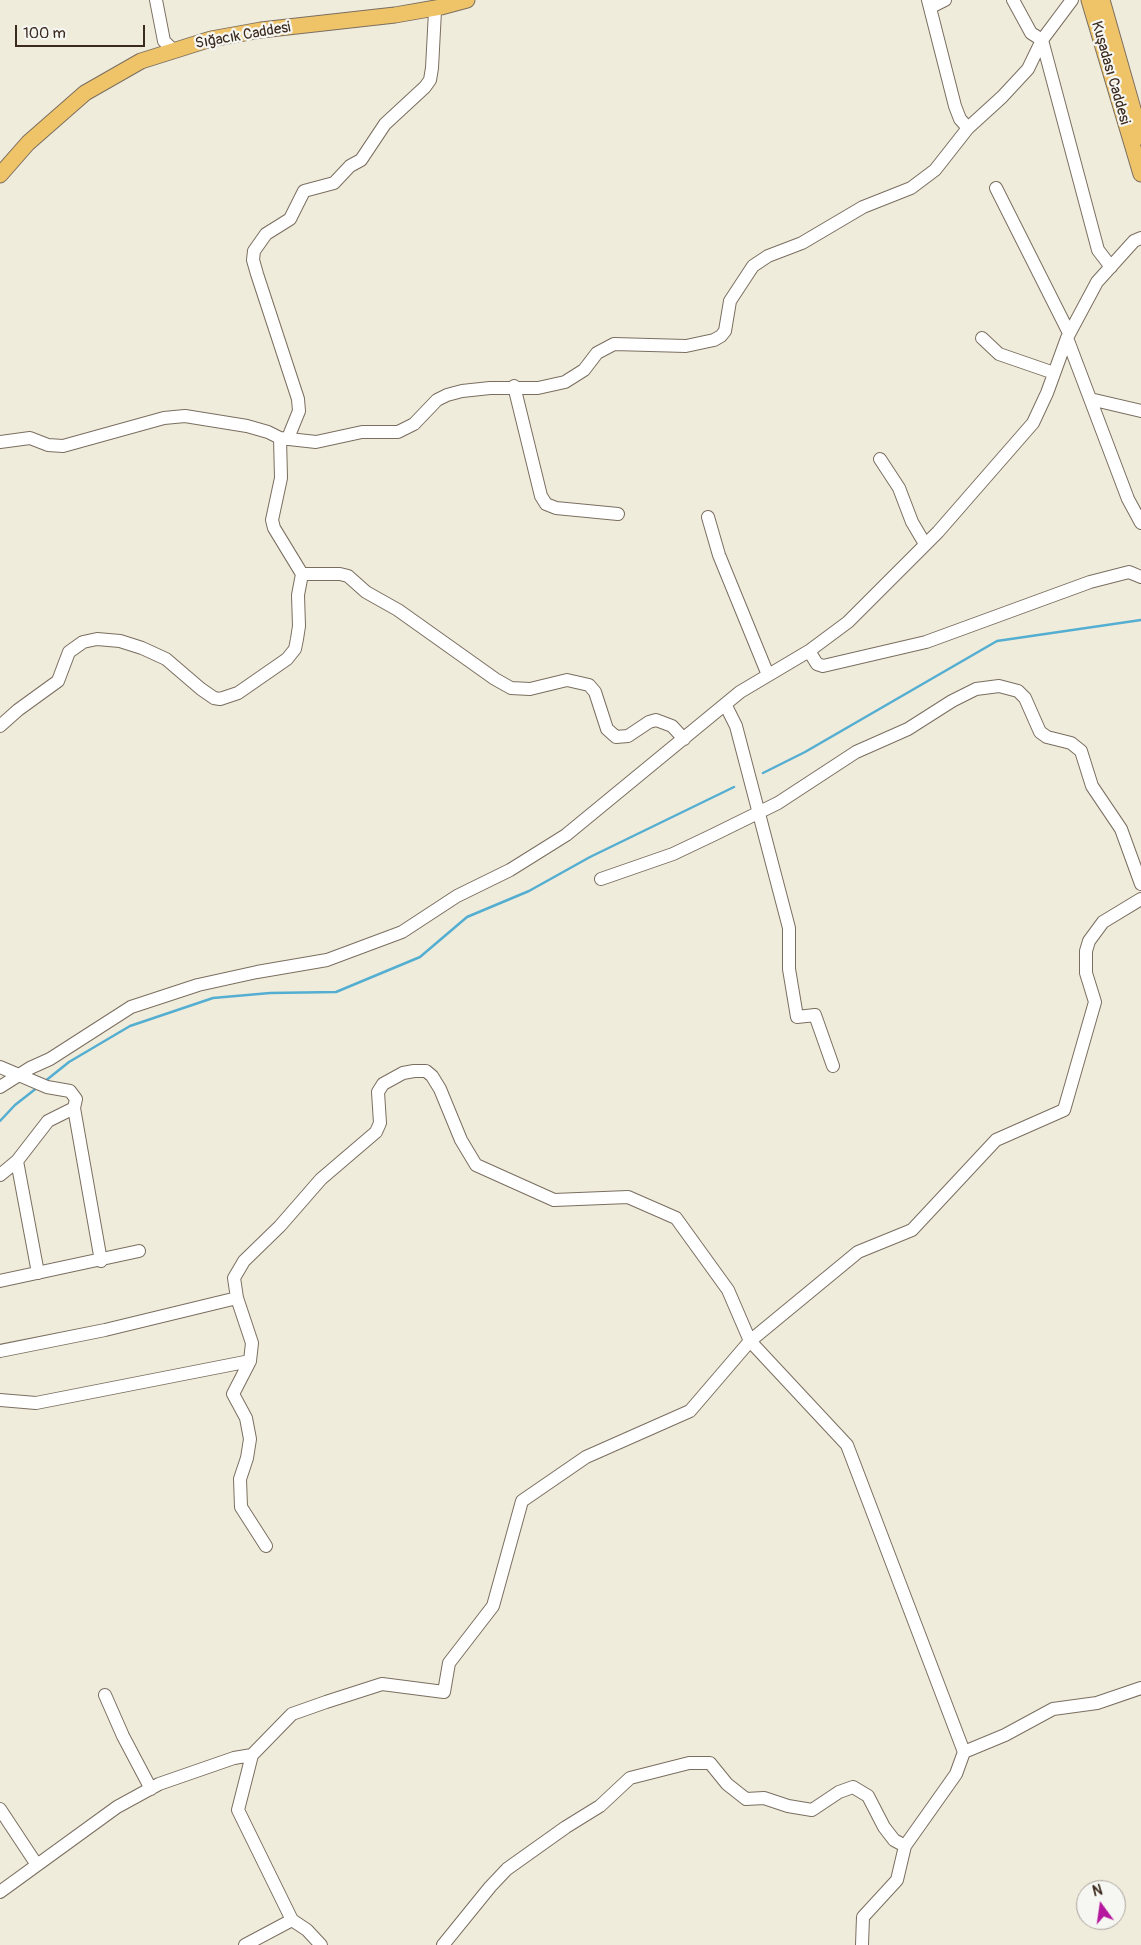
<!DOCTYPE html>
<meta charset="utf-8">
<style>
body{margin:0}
#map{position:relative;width:1141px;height:1945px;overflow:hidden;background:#f0ecdb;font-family:Pangolin,sans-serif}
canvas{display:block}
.north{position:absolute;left:1076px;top:1880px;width:50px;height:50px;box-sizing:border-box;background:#f6f6f2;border:1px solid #aba49d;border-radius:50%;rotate:346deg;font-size:14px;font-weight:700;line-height:20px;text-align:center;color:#3b2a1e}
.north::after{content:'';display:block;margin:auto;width:18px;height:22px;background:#b5179e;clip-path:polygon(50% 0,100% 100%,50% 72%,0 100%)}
.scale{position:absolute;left:15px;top:25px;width:130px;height:22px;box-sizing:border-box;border:2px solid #3b2a1e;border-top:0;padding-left:6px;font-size:15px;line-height:18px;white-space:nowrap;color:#3b2a1e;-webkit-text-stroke:4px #f6f6f2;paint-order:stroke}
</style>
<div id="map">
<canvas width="1141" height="1945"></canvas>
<div class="north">N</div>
<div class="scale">100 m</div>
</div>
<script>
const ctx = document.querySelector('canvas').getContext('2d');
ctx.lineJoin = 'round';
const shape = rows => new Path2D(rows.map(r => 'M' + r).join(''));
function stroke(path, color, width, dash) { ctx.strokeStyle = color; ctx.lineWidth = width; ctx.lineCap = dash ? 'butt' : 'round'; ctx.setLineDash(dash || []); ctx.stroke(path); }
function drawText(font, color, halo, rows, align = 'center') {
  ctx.font = font + ' Pangolin,sans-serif'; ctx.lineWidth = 4.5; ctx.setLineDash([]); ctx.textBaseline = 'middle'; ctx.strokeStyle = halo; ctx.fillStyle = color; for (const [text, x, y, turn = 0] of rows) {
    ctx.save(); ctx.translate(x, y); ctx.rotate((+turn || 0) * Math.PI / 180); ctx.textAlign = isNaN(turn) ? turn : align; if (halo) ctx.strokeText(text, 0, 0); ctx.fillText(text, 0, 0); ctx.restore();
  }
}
stroke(shape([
 [763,773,805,752,997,641,1141,620],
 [44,1082,69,1062,130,1026,213,998,270,993,336,992,420,957,467,917,529,891,590,857,734,787],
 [0,1121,15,1105,38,1087]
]), '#54aed1', 2.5);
const minor = shape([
 [156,0,164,41,174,51],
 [928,0,955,106,960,119,968,128],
 [1013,0,1031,33,1042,40,1098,250,1111,267],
 [931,7,945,0],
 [996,188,1069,333],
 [982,338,999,354,1054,373],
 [1067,338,1128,499,1141,523],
 [514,386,541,496,546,504,556,508,618,514],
 [1090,399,1141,411],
 [288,438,299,411,298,399,257,274,253,260,254,251,266,234,290,219,304,191,334,183,350,166,361,160,385,124,425,87,430,80,432,68,435,11,441,7],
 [0,442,30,438,48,445,63,446,164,418,185,416,247,426,268,432,280,438,316,442,362,432,398,432,414,424,437,400,447,395,462,391,490,388,538,388,565,382,584,370,597,353,614,344,686,346,714,340,721,336,725,331,730,301,753,266,768,256,802,243,863,207,911,188,935,170,968,128,1002,97,1028,69,1042,40,1072,0],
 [880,459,899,488,912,522,925,544],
 [708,517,719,555,768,675],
 [302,574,340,574,348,576,366,592,398,610,495,679,511,688,530,689,567,680,589,685,595,692,607,729,616,737,628,736,649,722,656,720,672,726,684,739],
 [809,651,817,664,823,666,926,642,1090,582,1129,572,1141,577],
 [725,704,736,726,789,928,789,969,797,1017,815,1015,833,1066],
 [0,726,18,710,58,681,69,652,83,642,97,639,120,641,142,648,166,659,201,689,214,698,220,699,238,693,287,659,295,649,297,639,299,626,298,595,302,574,274,528,272,520,281,478,280,438],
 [601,879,673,854,713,835,778,803,856,752,908,729,952,701,976,689,999,686,1018,691,1025,698,1040,732,1047,737,1071,743,1081,751,1092,786,1121,829,1141,884],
 [0,1067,47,1087,70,1091,76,1099,74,1108,101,1261],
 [0,1087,30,1068,50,1059,131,1007,198,985,257,972,327,960,402,932,457,896,510,870,566,835,740,692,809,651,848,622,938,532,1033,423,1047,393,1067,338,1097,282,1134,241,1141,238],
 [17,1161,38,1273],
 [0,1175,17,1161,48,1121,74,1108],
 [0,1281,139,1251],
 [0,1351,105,1330,237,1298],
 [250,1361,233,1394,246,1418,250,1439,247,1458,240,1479,241,1507,266,1546],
 [0,1400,36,1403,250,1361,252,1343,237,1298,234,1278,244,1261,280,1226,321,1179,376,1132,380,1123,378,1092,383,1084,403,1073,414,1071,426,1071,432,1076,440,1089,461,1140,476,1165,554,1200,628,1197,676,1218,728,1290,750,1341,847,1445,964,1752,956,1774,905,1846,897,1880,863,1917,862,1945],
 [105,1695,123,1736,151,1789],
 [964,1752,1005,1735,1053,1709,1097,1703,1141,1688],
 [0,1809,37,1865],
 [0,1892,117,1807,159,1784,234,1758,252,1755],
 [245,1945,292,1920],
 [321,1945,307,1930,292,1920,238,1810,252,1755,292,1714,326,1702,382,1684,444,1692,449,1663,493,1606,522,1501,586,1457,690,1411,750,1341,858,1252,912,1230,996,1140,1064,1110,1095,1002,1086,973,1086,951,1089,941,1103,922,1141,899],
 [443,1945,490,1887,507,1869,566,1827,600,1806,630,1778,689,1763,710,1763,727,1784,746,1799,764,1798,788,1806,812,1810,839,1792,853,1787,868,1796,884,1827,894,1840,905,1846]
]);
const major = shape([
 [1089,0,1141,174],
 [1102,0,1141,137],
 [0,175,28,143,85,93,141,61,211,39,261,30,395,15,441,7,467,0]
]);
stroke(minor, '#7a6e60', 14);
stroke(major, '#7a6e60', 17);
stroke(minor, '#fff', 12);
stroke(major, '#efc469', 15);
drawText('15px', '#3b2a1e', '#f6f6f2', [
 ["Sığacık Caddesi",243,36,-10],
 ["Kuşadası Caddesi",1110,73,74]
]);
</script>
